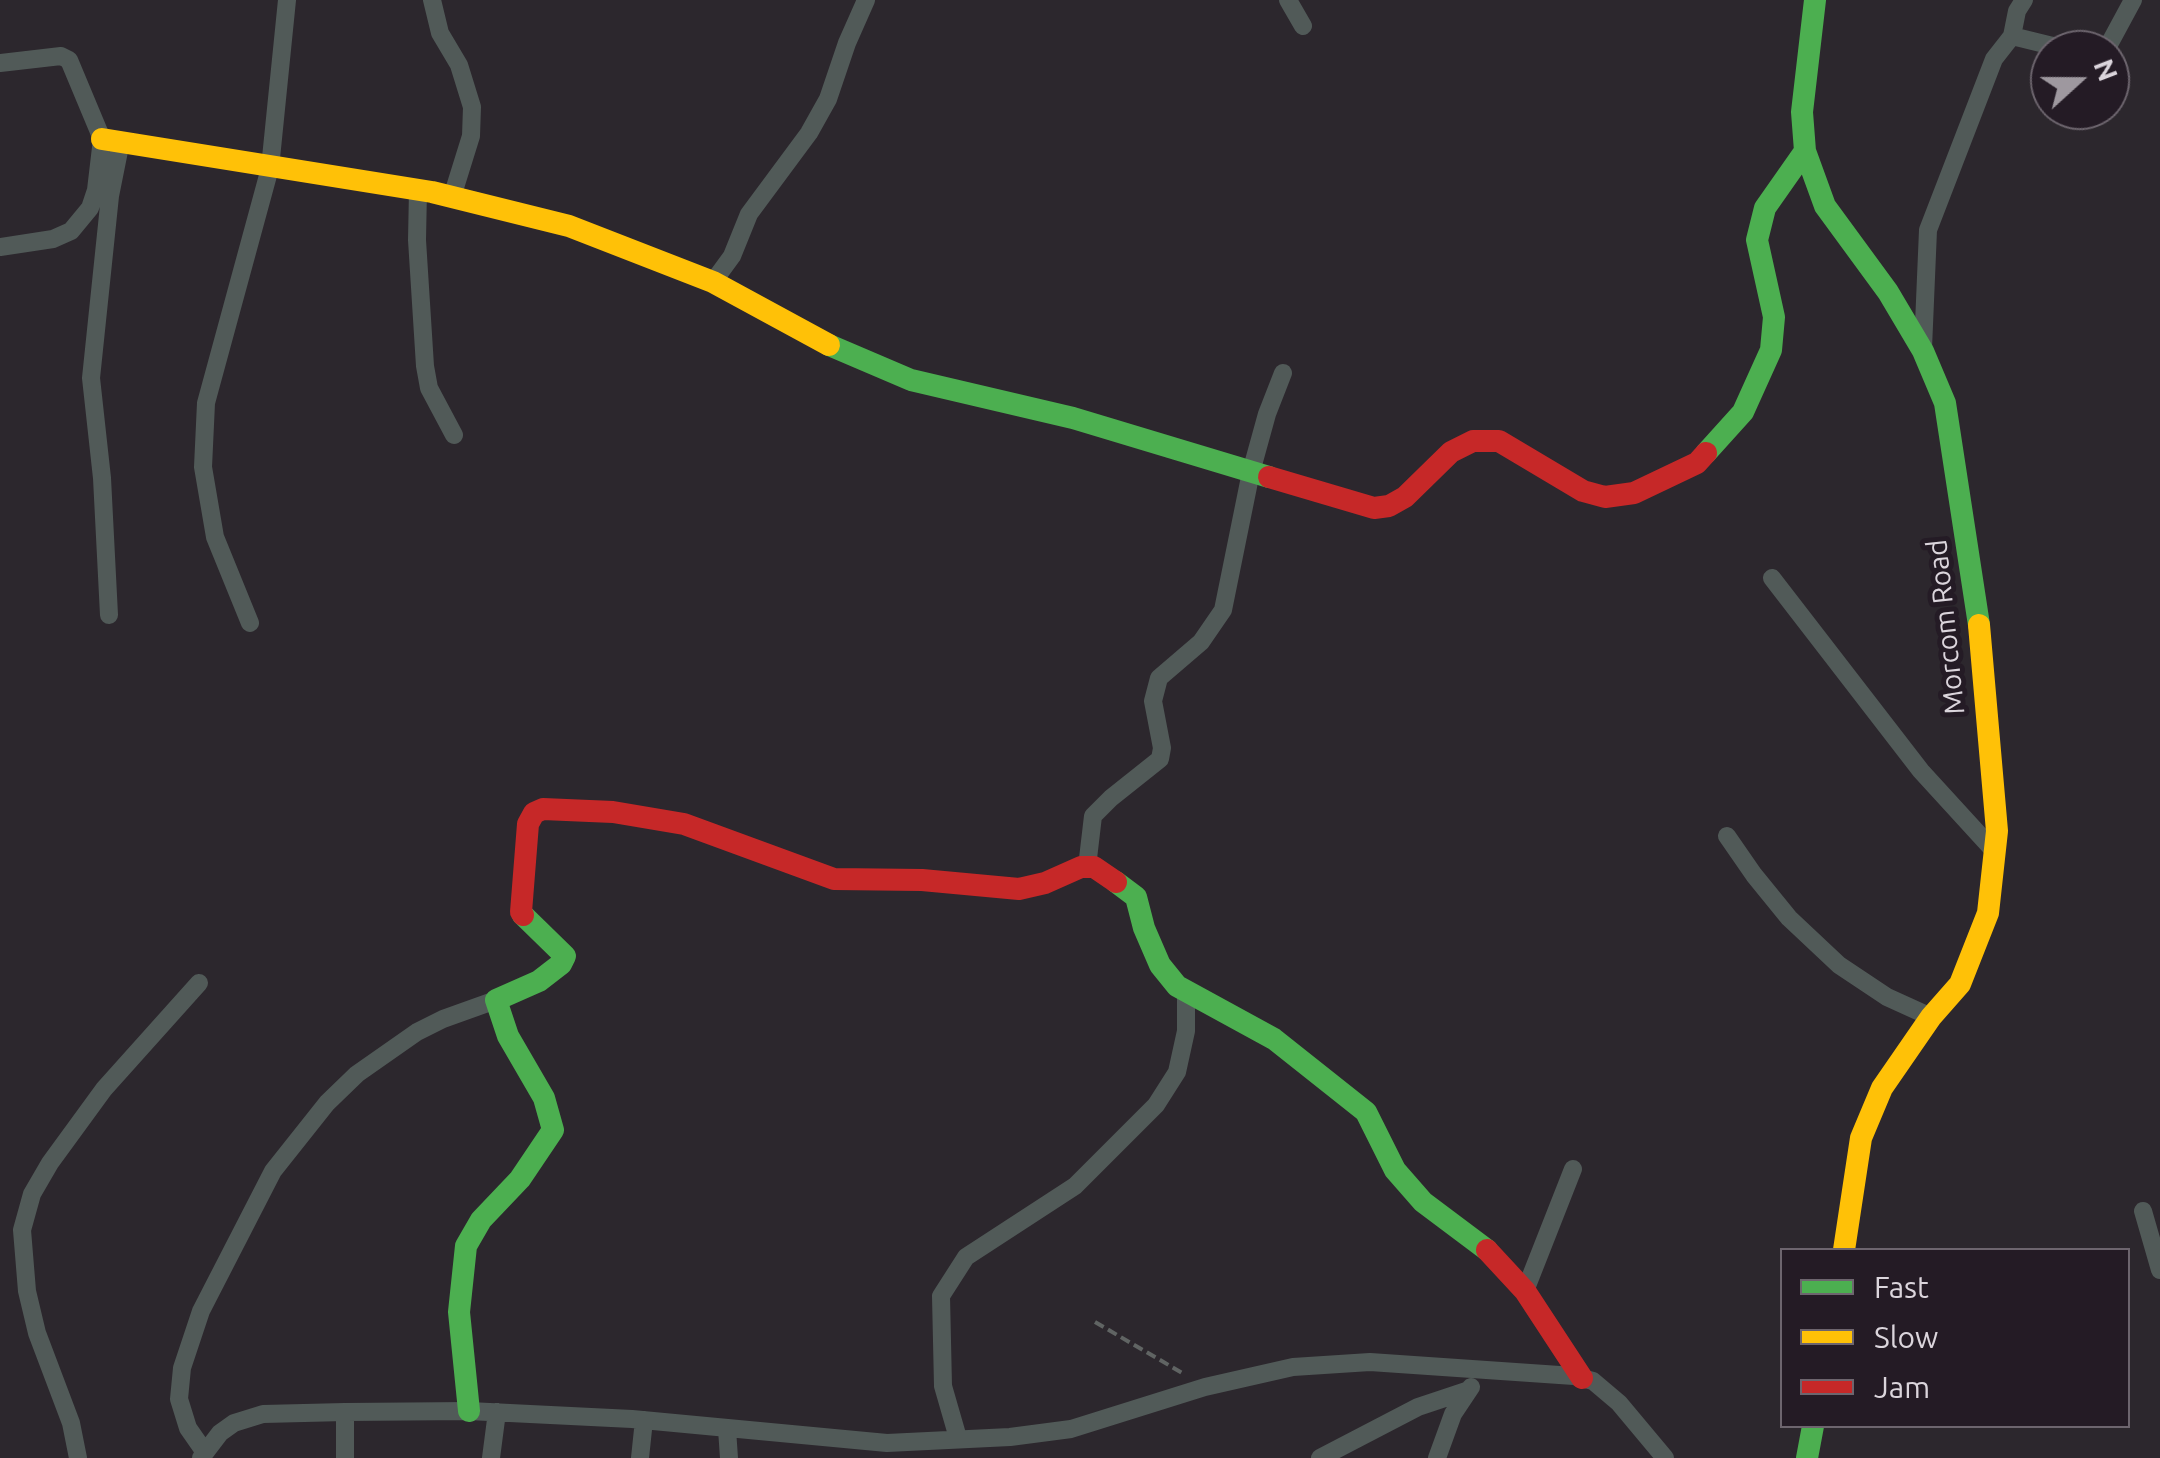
<!DOCTYPE html>
<style>
body{margin:0}
#map{position:relative;width:2160px;height:1458px;overflow:hidden;background:#2c272d;font-family:Ubuntu,sans-serif}
canvas{display:block}
.legend{position:absolute;left:1780px;top:1248px;width:350px;height:180px;box-sizing:border-box;background:#241b25;border:2px solid #6d656e;margin:0;padding:12px 18px;list-style:none;font-size:30px;color:#dbd5dc}
.legend li{display:flex;align-items:center;gap:20px;height:50px}
.legend b{width:50px;border:2px solid #6d656e}
.north{position:absolute;left:2030px;top:30px;width:100px;height:100px;box-sizing:border-box;background:#241b25;border:2px solid #6d656e;border-radius:50%;rotate:69deg;font-size:28px;font-weight:700;line-height:40px;text-align:center;color:#dbd5dc}
.north::after{content:'';display:block;margin:auto;width:35px;height:45px;background:#9e989f;clip-path:polygon(50% 0,100% 100%,50% 72%,0 100%)}
</style>
<div id="map">
<canvas width="2160" height="1458"></canvas>
<ul class="legend">
<li><b style="height:12px;background:#4caf50"></b>Fast</li>
<li><b style="height:12px;background:#ffc107"></b>Slow</li>
<li><b style="height:12px;background:#c62828"></b>Jam</li>
</ul>
<div class="north">N</div>
</div>
<script>
const ctx = document.querySelector('canvas').getContext('2d');
ctx.lineJoin = 'round';
const shape = rows => new Path2D(rows.map(r => 'M' + r).join(''));
function stroke(path, color, width, dash) { ctx.strokeStyle = color; ctx.lineWidth = width; ctx.lineCap = dash ? 'butt' : 'round'; ctx.setLineDash(dash || []); ctx.stroke(path); }
function drawText(font, color, halo, rows, align = 'center') {
  ctx.font = font + ' Ubuntu,sans-serif'; ctx.lineWidth = 10; ctx.setLineDash([]); ctx.textBaseline = 'middle'; ctx.strokeStyle = halo; ctx.fillStyle = color; for (const [text, x, y, turn = 0] of rows) {
    ctx.save(); ctx.translate(x, y); ctx.rotate((+turn || 0) * Math.PI / 180); ctx.textAlign = isNaN(turn) ? turn : align; if (halo) ctx.strokeText(text, 0, 0); ctx.fillText(text, 0, 0); ctx.restore();
  }
}
stroke(shape([
 [1095,1322,1184,1374]
]), '#606463', 4, [10, 5]);
stroke(shape([
 [432,0,440,33,459,65,472,107,471,136,452,197],
 [1288,0,1303,26],
 [2012,36,2017,11,2024,0],
 [2106,50,2133,0],
 [0,63,61,56,69,60,102,139,96,190,90,208,71,231,53,239,0,247],
 [418,190,417,240,425,366,429,388,454,435],
 [713,282,732,256,749,214,809,133,828,99,847,43,866,0],
 [1923,348,1928,230,1994,59,2012,36,2069,50],
 [1772,578,1921,771,1996,853],
 [109,615,102,478,91,378,110,196,121,141],
 [250,623,215,537,203,467,206,403,270,168,287,0],
 [1727,836,1754,875,1789,918,1839,965,1887,997,1931,1017],
 [1087,867,1093,816,1111,798,1160,759,1162,748,1153,701,1159,678,1201,642,1223,610,1251,472,1267,414,1283,373],
 [2143,1211,2160,1270],
 [1525,1291,1573,1169],
 [727,1429,729,1458],
 [958,1438,943,1386,941,1296,966,1257,1075,1186,1156,1105,1177,1072,1186,1031,1186,992],
 [204,1451,188,1428,179,1399,182,1368,201,1311,273,1171,327,1103,357,1074,417,1032,443,1019,496,1000],
 [78,1458,71,1423,37,1333,27,1291,22,1230,32,1194,50,1163,104,1089,199,983],
 [201,1458,220,1433,234,1423,263,1414,345,1412,469,1411,632,1419,887,1443,1010,1437,1071,1429,1205,1387,1293,1367,1370,1362,1574,1376,1593,1381,1619,1403,1665,1458],
 [345,1458,345,1412],
 [491,1458,497,1412],
 [640,1458,644,1420],
 [1320,1458,1418,1407,1469,1390],
 [1437,1458,1453,1414,1471,1387]
]), '#515a58', 18);
stroke(shape([
 [1815,0,1802,112,1805,151,1825,206,1888,292,1923,351,1945,403,1979,625],
 [829,345,911,380,1073,418,1269,477],
 [1706,453,1743,412,1771,350,1774,317,1757,240,1765,208,1805,151],
 [1116,882,1136,897,1144,928,1160,965,1177,986,1274,1039,1366,1112,1395,1170,1423,1202,1487,1250],
 [469,1411,459,1312,466,1246,481,1220,520,1179,553,1130,544,1098,508,1036,496,1000,539,981,561,964,565,956,523,915],
 [1807,1458,1813,1426]
]), '#4caf50', 22);
stroke(shape([
 [102,139,432,192,569,226,713,282,829,345],
 [1844,1250,1861,1138,1882,1088,1931,1017,1960,984,1988,913,1997,831,1979,625]
]), '#ffc107', 22);
stroke(shape([
 [1269,477,1374,508,1389,506,1405,497,1451,452,1473,441,1499,441,1583,491,1605,497,1634,493,1697,463,1706,453],
 [523,915,521,912,528,824,534,813,543,809,613,812,684,824,834,879,922,880,1019,889,1045,883,1081,867,1094,867,1116,882],
 [1487,1250,1525,1291,1582,1378]
]), '#c62828', 22);
drawText('28px', '#dbd5dc', '#241b25', [
 ["Morcom Road",1946,627,-96]
]);
</script>
